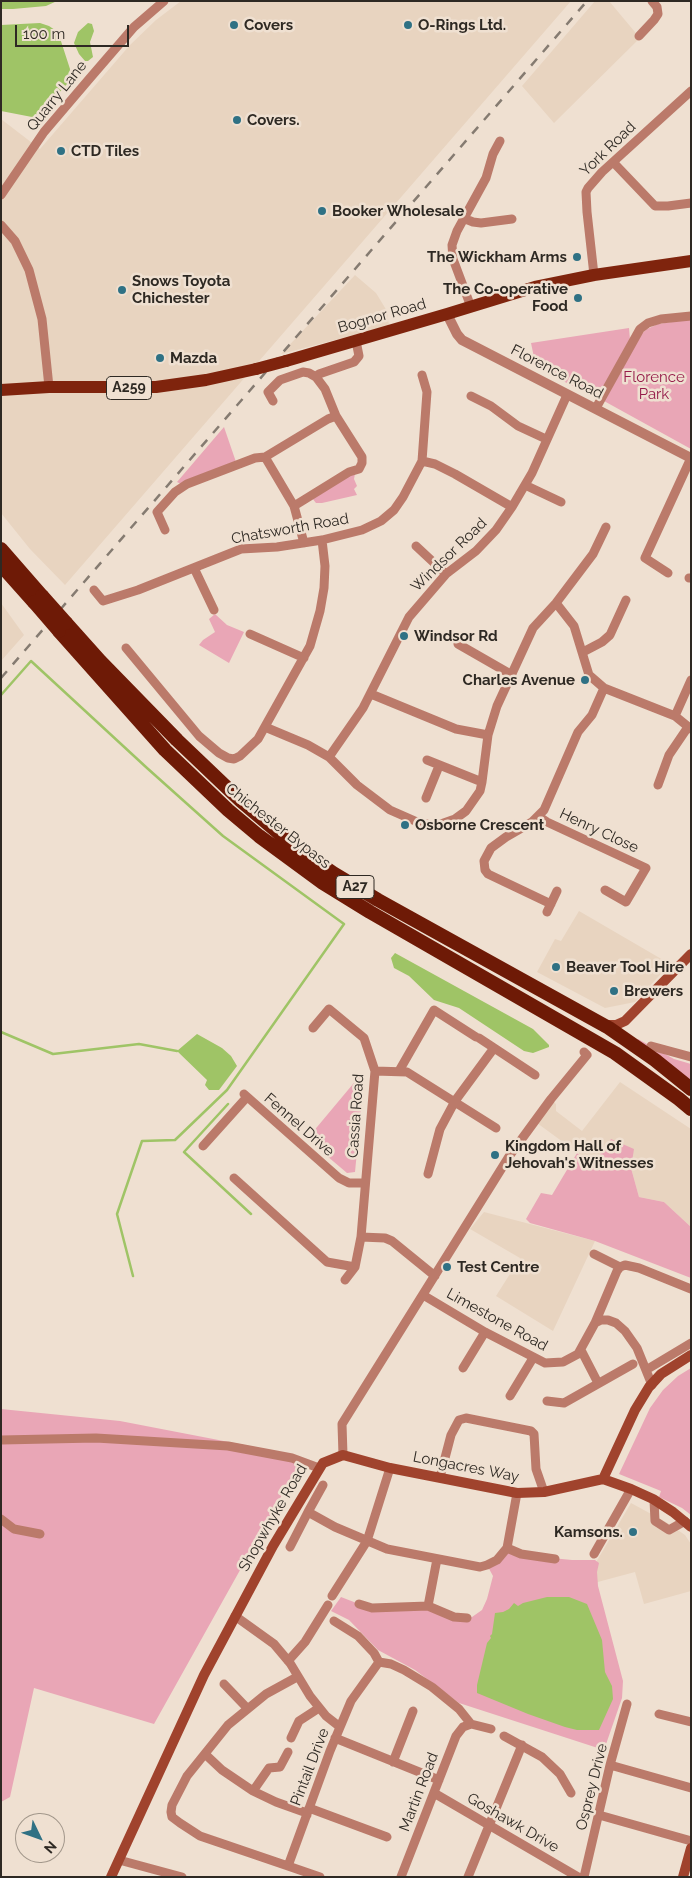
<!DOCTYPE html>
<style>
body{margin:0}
#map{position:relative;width:692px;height:1878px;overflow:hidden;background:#efe0d1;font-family:Raleway,sans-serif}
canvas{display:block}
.frame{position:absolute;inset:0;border:2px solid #2e2923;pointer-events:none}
.north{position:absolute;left:15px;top:1813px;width:50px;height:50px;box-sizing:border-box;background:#efe0d1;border:1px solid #a2978b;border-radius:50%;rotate:132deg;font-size:14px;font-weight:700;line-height:20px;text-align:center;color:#2e2923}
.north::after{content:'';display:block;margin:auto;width:18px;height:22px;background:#2f7184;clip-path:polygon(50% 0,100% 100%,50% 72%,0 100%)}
.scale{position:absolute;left:15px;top:25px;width:114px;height:22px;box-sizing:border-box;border:2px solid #2e2923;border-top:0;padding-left:6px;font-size:15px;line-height:18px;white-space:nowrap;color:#2e2923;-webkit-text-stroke:4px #efe0d1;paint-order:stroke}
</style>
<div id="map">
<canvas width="692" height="1878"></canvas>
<div class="frame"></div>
<div class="north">N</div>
<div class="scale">100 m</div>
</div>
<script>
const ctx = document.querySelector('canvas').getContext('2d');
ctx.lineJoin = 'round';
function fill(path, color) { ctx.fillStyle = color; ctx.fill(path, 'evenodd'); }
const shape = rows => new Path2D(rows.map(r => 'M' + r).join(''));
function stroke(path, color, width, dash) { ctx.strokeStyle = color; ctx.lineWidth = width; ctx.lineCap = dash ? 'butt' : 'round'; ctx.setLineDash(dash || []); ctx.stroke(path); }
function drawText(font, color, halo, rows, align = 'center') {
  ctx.font = font + ' Raleway,sans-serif'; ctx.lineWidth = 5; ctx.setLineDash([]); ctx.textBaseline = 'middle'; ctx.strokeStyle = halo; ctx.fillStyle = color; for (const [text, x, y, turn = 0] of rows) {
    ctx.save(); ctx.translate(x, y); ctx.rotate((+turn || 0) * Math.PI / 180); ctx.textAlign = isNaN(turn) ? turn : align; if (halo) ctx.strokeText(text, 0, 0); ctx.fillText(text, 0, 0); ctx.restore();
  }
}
fill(shape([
 [181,1,571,1,65,585,30,549,1,513,1,119,40,149,130,45,156,20],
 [595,1,609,1,640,38,554,123,522,86],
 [355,275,376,293,387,311,389,326,281,354],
 [1,603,24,635,1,661],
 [579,911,670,964,635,1002,605,1008,537,972,555,939,561,941],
 [620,1082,691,1129,691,1227,664,1202,639,1197,631,1168,611,1139,593,1164,537,1123,553,1101,556,1104,556,1111,582,1131],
 [484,1212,595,1241,553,1331,496,1296,520,1258,470,1229],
 [631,1503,666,1522,685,1535,691,1544,691,1591,644,1604,635,1572,594,1583,595,1564]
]), '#e8d4c0');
fill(shape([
 [691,319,691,449,604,401,639,336,647,329,658,324],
 [629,328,630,340,604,389,588,394,536,367,531,343],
 [224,427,236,462,181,484,177,482],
 [355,474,354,479,357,486,354,489,357,495,322,503,316,503,312,498,349,475],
 [215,614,227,625,244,632,229,663,199,645,203,640,215,632,209,619],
 [638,1039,674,1059,691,1064,691,1083,637,1041],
 [358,1078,364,1079,355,1172,347,1173,307,1139],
 [611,1139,634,1149,631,1168,639,1197,664,1202,691,1227,691,1278,595,1241,530,1223,526,1219,541,1193,552,1195,577,1153,593,1164],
 [691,1368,691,1515,682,1508,659,1497,661,1491,619,1474,650,1408,663,1390,678,1376],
 [1,1409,120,1421,291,1454,301,1461,154,1724,34,1688,10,1797,1,1802],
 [507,1548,541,1557,572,1560,595,1560,599,1563,597,1572,598,1586,623,1681,622,1698,604,1750,459,1703,415,1670,378,1650,349,1620,331,1611,341,1597,359,1604,428,1606,467,1618,472,1617,482,1610,487,1599,493,1576,487,1565]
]), '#e9a6b6');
fill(shape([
 [1,1,57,1,46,6,13,9,1,9],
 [40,23,49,26,55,30,59,35,70,69,69,78,67,84,38,116,32,117,1,111,1,25],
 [88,23,92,24,94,31,90,42,93,57,88,61,85,61,79,54,74,43,78,32],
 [395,953,533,1029,549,1045,549,1047,533,1053,524,1051,459,1008,434,1000,409,976,394,968,391,958],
 [197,1034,222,1048,231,1056,237,1066,219,1090,209,1090,205,1085,207,1080,177,1051],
 [547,1597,569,1597,587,1604,602,1640,605,1672,612,1686,613,1699,599,1730,577,1730,565,1727,528,1714,477,1693,477,1685,487,1643,491,1638,490,1636,492,1634,495,1613,503,1612,509,1609,514,1603,518,1606,523,1603]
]), '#9fc466');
stroke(shape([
 [1,695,31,661,147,768,223,836,344,924,227,1090,175,1140,142,1141,117,1214,133,1276],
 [1,1032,53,1054,139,1044,177,1051],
 [228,1104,184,1152,251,1214]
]), '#9fc466', 2.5);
stroke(shape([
 [639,36,654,20,658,14,657,7,652,1],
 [613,162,655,206,668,206,691,203],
 [1,195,44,132,90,78,134,27,164,1],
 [463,218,473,222,481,223,512,219],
 [1,225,15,241,29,270,42,319,49,387],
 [594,275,587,212,586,192,588,188,602,172,691,91],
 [471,307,453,259,452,245,457,231,486,178,493,154,500,141],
 [471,396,491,406,518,426,546,439],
 [273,401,268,392,280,380,303,372,309,373,316,377],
 [596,408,640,329,648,323,661,319,691,316],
 [265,457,294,506,304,543],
 [422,461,435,464,455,474,512,507],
 [525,485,561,502],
 [294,506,349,472,359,469,362,463,362,457,336,416,325,389,316,377,319,374,354,362,359,356,356,341],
 [165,530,157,512,175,492,187,484,255,458,265,457,328,419,336,416],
 [416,546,446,574],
 [194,568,214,610],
 [668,573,645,558,691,458],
 [689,578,691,578],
 [94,590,103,601,138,590,241,549,277,547,322,540,362,530,381,521,394,510,403,497,422,461,427,392,422,375],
 [556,603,574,626,589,675,604,688,675,716,691,729],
 [250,634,304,658],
 [458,644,512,675],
 [126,648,199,736,219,753,228,758,234,759,240,756,258,739,310,646,320,611,324,588,325,566,322,540],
 [583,652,602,642,610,635,626,600],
 [371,694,456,729,488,735],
 [675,716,691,680],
 [265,727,308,745,329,757,357,785,390,810,415,821,431,825,438,825,455,819,466,811,480,791,482,782,488,735,497,706,533,628,556,603,593,554,606,527],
 [329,757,363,708,409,617,446,574,476,551,496,530,512,507,532,473,567,395],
 [427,760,482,782],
 [658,785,669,755,688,727],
 [426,798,439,766],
 [538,816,547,822,646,868,626,902,605,890],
 [551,904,488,874,485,870,484,861,491,848,506,837,532,822,544,810,578,732,592,715,604,688],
 [547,912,557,891],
 [313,1028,329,1009,364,1038,375,1071,361,1237,355,1267,345,1280],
 [479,1038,535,1075],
 [651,1046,691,1057],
 [375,1071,407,1072,496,1128],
 [399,1071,434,1010,476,1037],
 [244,1094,339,1178,349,1183,365,1183],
 [203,1146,247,1097],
 [428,1174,440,1129,455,1101,494,1048],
 [234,1178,327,1262,355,1267],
 [361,1237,385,1238,392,1241,435,1276],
 [594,1254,620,1267],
 [423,1295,485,1332,545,1363,563,1362,578,1354,595,1323,601,1320,608,1320,616,1323,625,1331,637,1348,652,1385],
 [595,1323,617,1271,620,1267,625,1265,639,1268,691,1289],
 [581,1350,598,1383],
 [463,1368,485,1332],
 [646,1370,691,1343],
 [510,1396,533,1358],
 [547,1401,564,1403,633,1364],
 [1,1440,96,1438,228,1446,292,1458,319,1468],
 [343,1455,342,1424,510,1155,551,1099,587,1055,584,1052],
 [440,1477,451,1435,459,1420,466,1418,531,1431,534,1434,536,1469,544,1492],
 [654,1500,655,1521,669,1530,685,1521],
 [308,1512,323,1485],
 [1,1519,14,1529,40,1534],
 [290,1547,308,1512,335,1527,387,1549,480,1567,487,1565,497,1560,507,1548,517,1493],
 [507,1548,521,1554,555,1559],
 [594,1554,631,1489],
 [332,1596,367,1541,390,1468],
 [359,1604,372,1608,428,1606,454,1617,467,1618],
 [428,1606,437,1559],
 [235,1616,274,1644,290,1663,310,1696,326,1716,340,1727],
 [334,1621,358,1636,374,1653,379,1662,391,1664,404,1670,432,1687,459,1709,471,1724],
 [288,1661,305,1642,328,1605],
 [224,1684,247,1708],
 [659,1714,691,1722],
 [471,1724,491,1729],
 [504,1736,542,1757,560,1774,571,1793],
 [291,1738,299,1721,319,1708],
 [335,1738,439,1780],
 [205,1754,222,1770,253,1791,276,1802,304,1812,307,1815],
 [393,1762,413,1711],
 [610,1765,691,1788],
 [253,1791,269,1768,280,1767,288,1752],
 [434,1793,578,1877],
 [309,1808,387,1837],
 [599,1815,691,1841],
 [119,1860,182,1877],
 [288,1866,200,1836,180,1823,172,1817,171,1812,172,1805,187,1776,228,1725,266,1694,297,1677],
 [320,1877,288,1866,330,1751,351,1701,379,1662],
 [401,1877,456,1736,463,1727,471,1724],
 [468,1877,522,1745],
 [584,1877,610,1765,627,1704]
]), '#bb7a6a', 9);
stroke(shape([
 [447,314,457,334,462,340,691,458]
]), '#bb7a6a', 10);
stroke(shape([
 [604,1025,616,1025,625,1021,691,954],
 [603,1479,635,1410,649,1387,661,1374,691,1355],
 [111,1877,204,1675,273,1546,323,1463,343,1455,390,1468,517,1493,544,1492,603,1479,631,1489,653,1499,673,1512,691,1527],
 [683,1877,691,1848]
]), '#a0432d', 10);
stroke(shape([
 [286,361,447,314,535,287,594,275,691,261],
 [1,390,49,387,156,387,206,380,256,369]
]), '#7f240d', 12);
stroke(shape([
 [1,549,42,596],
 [1,565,34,602],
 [66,623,100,661,177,740,241,801,294,846,333,873,378,900,609,1028,655,1060,691,1089],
 [59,631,165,750,228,810,259,836,323,883,370,912,615,1053,679,1099,691,1109]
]), '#6e1a06', 14);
stroke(shape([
 [1,678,587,1]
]), '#857b71', 2.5, [9, 9]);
stroke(shape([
 [256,369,286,361]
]), '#7f240d', 12);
stroke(shape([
 [42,596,66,623],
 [34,602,59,631]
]), '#6e1a06', 14);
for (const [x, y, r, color] of [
 [234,25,5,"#2f7184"],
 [408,25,5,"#2f7184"],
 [237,120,5,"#2f7184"],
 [61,151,5,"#2f7184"],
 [322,211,5,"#2f7184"],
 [577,257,5,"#2f7184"],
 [122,290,5,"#2f7184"],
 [578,298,5,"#2f7184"],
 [160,358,5,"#2f7184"],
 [404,636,5,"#2f7184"],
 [585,680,5,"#2f7184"],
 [405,825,5,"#2f7184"],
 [556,967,5,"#2f7184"],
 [614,991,5,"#2f7184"],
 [495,1155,5,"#2f7184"],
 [447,1267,5,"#2f7184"],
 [633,1532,5,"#2f7184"]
]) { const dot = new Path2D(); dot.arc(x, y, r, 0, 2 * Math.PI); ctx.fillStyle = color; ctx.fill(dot); stroke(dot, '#efe0d1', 2); }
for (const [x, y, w] of [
 [129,388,45],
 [355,887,38]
]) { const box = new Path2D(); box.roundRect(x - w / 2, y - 11.5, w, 23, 4); ctx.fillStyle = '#efe0d1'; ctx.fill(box); stroke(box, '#2e2923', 1); }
drawText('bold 14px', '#2e2923', null, [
 ["A259",129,388],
 ["A27",355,887]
]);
drawText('bold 15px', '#2e2923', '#efe0d1', [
 ["Covers",244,25],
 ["O-Rings Ltd.",418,25],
 ["Covers.",247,120],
 ["CTD Tiles",71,151],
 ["Booker Wholesale",332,211],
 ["The Wickham Arms",567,257,"right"],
 ["Snows Toyota",132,281],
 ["Chichester",132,298],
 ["The Co-operative",568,289,"right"],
 ["Food",568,306,"right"],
 ["Mazda",170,358],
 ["Windsor Rd",414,636],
 ["Charles Avenue",575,680,"right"],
 ["Osborne Crescent",415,825],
 ["Beaver Tool Hire",566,967],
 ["Brewers",624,991],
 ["Kingdom Hall of",505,1146],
 ["Jehovah's Witnesses",505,1163],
 ["Test Centre",457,1267],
 ["Kamsons.",623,1532,"right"]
], 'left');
drawText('15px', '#2e2923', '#efe0d1', [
 ["Quarry Lane",57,96,-51],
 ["York Road",608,149,-44],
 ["Bognor Road",382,316,-16],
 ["Florence Road",557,372,27],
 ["Chatsworth Road",290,529,-10],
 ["Windsor Road",449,555,-44],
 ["Chichester Bypass",278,826,38],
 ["Henry Close",599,831,25],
 ["Cassia Road",356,1116,-86],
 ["Fennel Drive",299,1125,41],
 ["Limestone Road",497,1320,29],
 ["Longacres Way",466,1467,11],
 ["Shopwhyke Road",273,1518,-60],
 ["Pintail Drive",310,1767,-69],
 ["Osprey Drive",592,1787,-76],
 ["Martin Road",419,1792,-69],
 ["Goshawk Drive",513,1823,30]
]);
drawText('15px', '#961c4a', '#efe0d1', [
 ["Florence",654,377],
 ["Park",654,394]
]);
</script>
